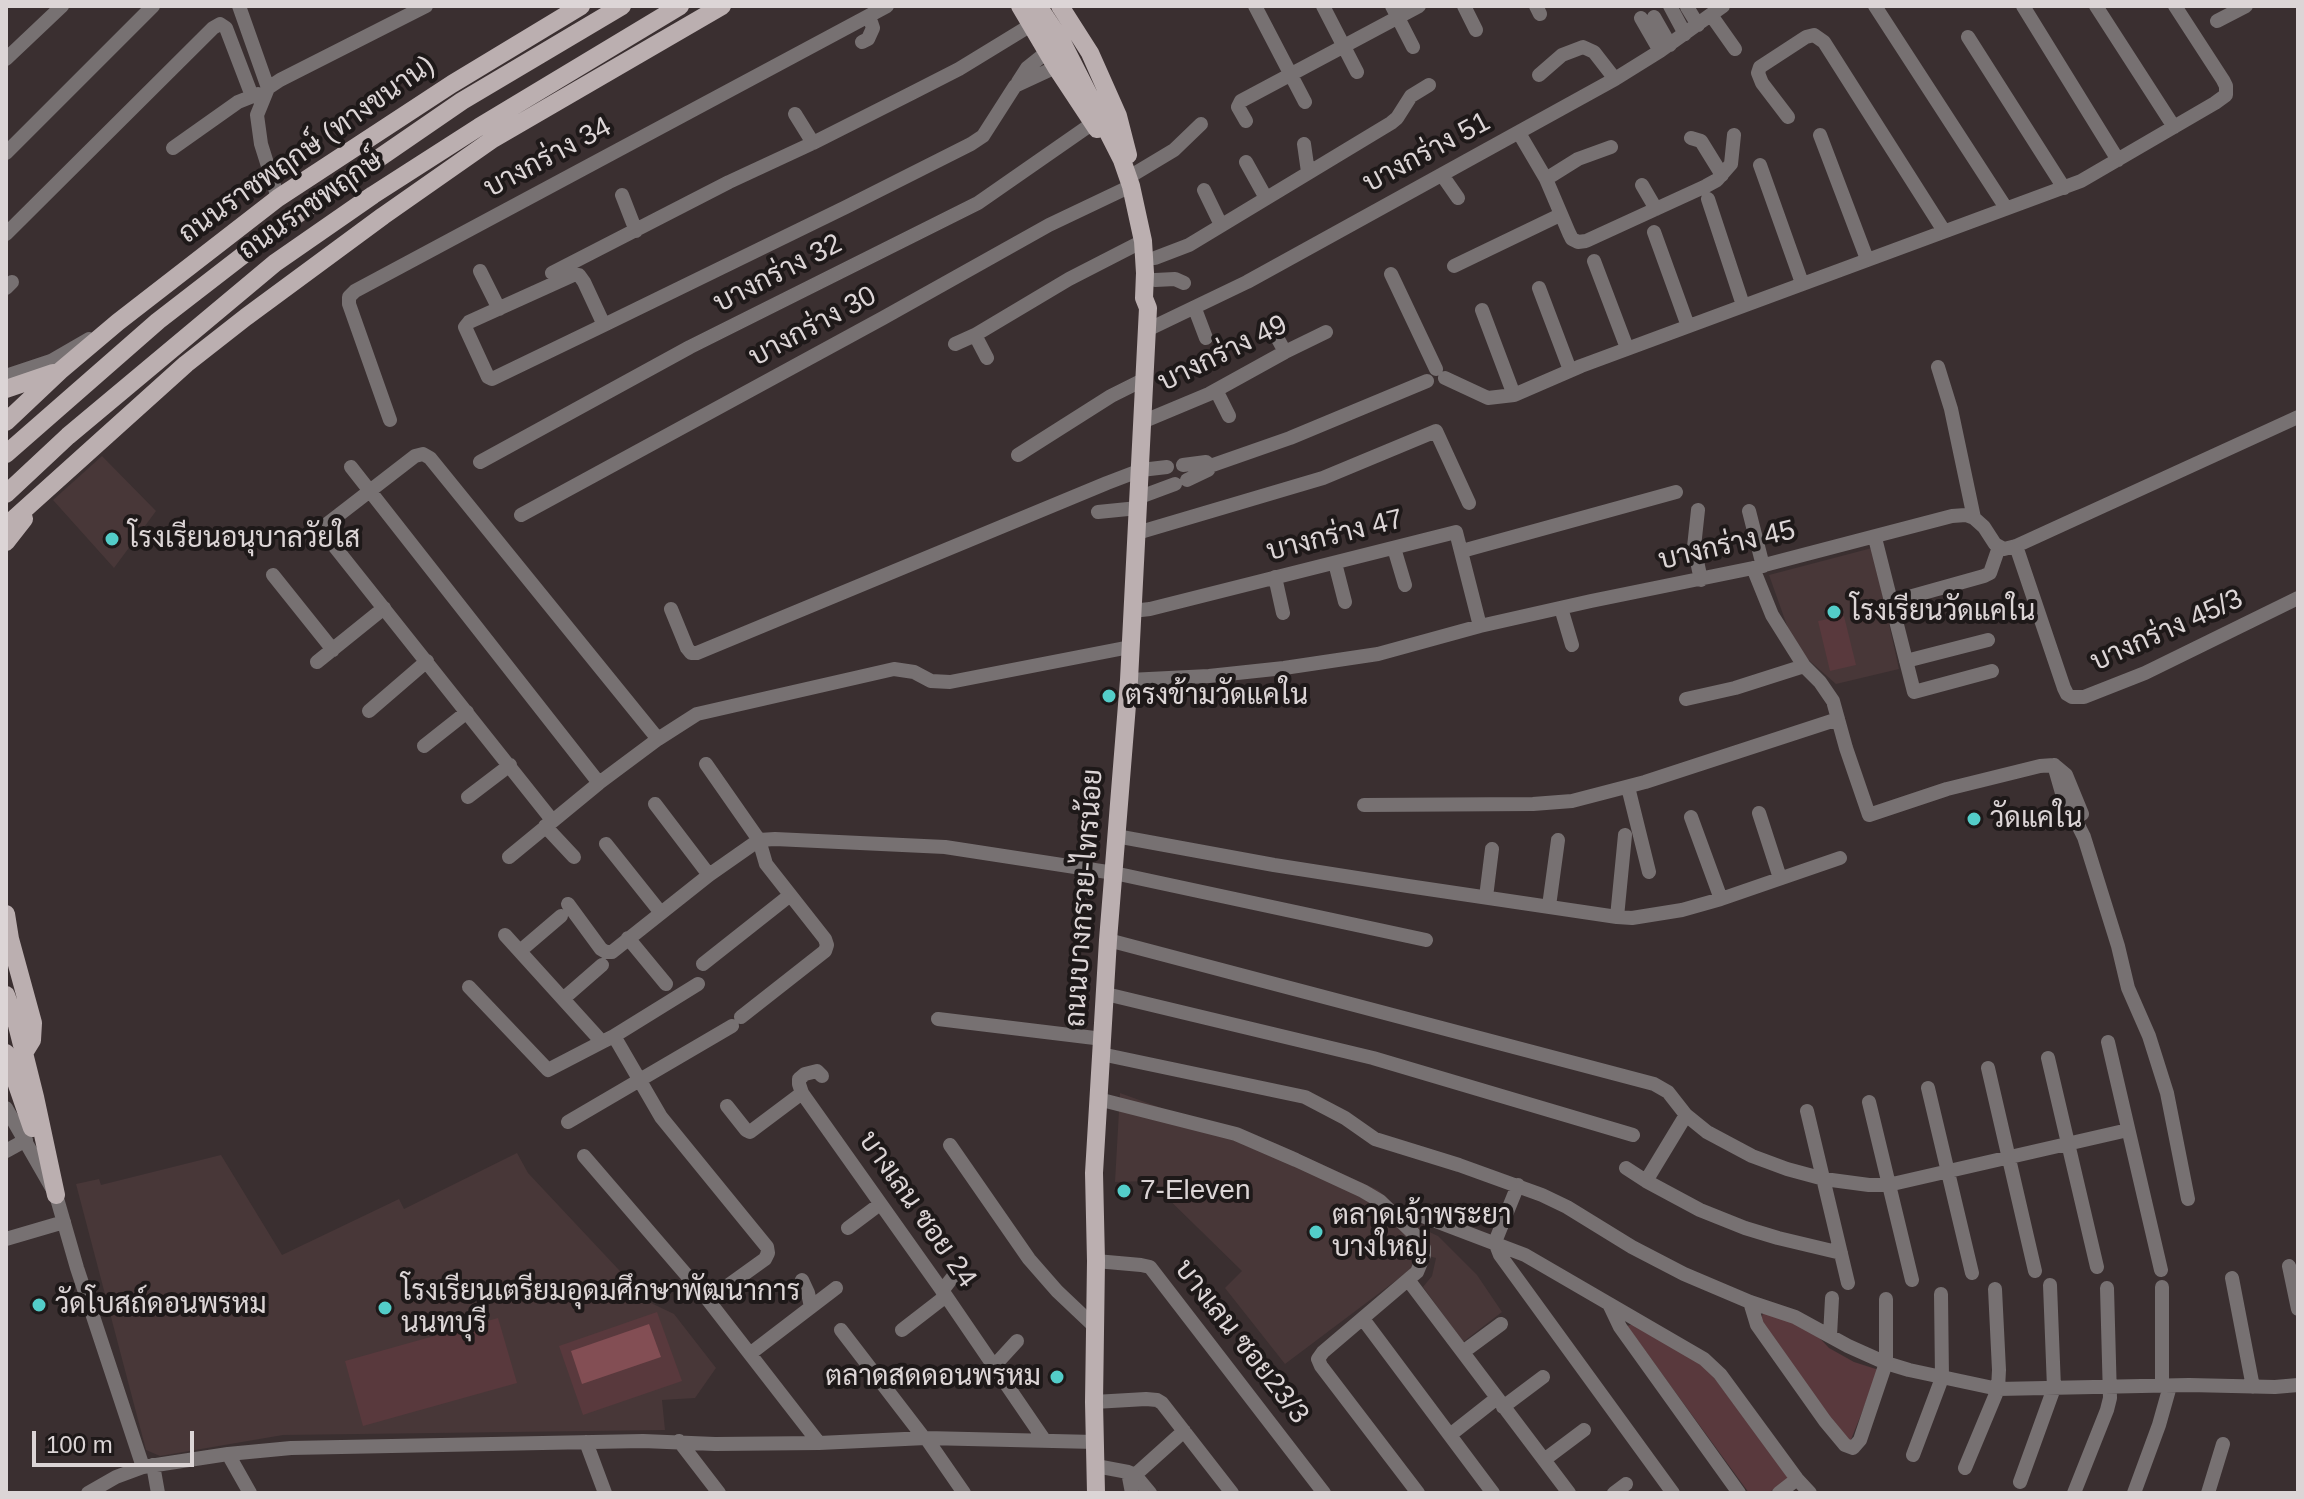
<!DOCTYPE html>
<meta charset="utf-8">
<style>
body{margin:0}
#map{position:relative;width:2304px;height:1499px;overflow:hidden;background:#3a2f30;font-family:Arial,sans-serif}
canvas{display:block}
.frame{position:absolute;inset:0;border:8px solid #dcd5d6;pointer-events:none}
.scale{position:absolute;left:32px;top:1431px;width:162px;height:36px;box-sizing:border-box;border:4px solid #dcd5d6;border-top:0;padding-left:10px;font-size:24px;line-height:28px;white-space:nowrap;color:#dcd5d6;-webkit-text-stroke:6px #1e1919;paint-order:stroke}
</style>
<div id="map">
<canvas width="2304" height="1499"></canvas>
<div class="frame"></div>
<div class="scale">100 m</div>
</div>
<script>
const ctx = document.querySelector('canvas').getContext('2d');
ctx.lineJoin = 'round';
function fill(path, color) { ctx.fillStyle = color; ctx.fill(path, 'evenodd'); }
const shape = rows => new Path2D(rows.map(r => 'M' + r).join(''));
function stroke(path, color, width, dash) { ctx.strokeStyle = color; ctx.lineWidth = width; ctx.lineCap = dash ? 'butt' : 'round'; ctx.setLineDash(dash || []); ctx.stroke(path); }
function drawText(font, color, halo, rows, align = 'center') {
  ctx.font = font + ' Arial,Sarabun,sans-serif'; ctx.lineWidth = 8; ctx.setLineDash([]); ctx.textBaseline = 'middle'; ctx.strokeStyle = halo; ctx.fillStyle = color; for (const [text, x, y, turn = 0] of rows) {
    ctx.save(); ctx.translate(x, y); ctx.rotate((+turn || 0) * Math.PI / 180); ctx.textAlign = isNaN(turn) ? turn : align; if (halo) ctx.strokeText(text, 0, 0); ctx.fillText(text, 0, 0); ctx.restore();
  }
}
fill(shape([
 [102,456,156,511,114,568,53,500],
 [1872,548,1899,669,1836,684,1795,648,1769,575],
 [1120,1093,1189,1118,1275,1143,1378,1190,1421,1228,1438,1236,1477,1275,1502,1312,1463,1342,1423,1287,1432,1276,1436,1258,1417,1253,1410,1270,1285,1364,1225,1288,1242,1271,1152,1183,1146,1181,1115,1182],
 [517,1153,528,1173,649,1302,674,1314,716,1368,695,1398,662,1400,665,1430,283,1435,160,1456,146,1450,76,1184,99,1179,101,1185,221,1155,282,1255,399,1199,404,1209]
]), '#483738');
fill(shape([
 [1844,616,1856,665,1830,671,1818,621],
 [657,1312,682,1381,583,1415,559,1346],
 [1763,1313,1810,1328,1829,1348,1854,1362,1879,1370,1850,1442,1831,1420,1761,1320],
 [498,1318,517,1383,363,1426,345,1361],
 [1636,1323,1706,1367,1790,1478,1768,1493,1749,1493,1627,1326]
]), '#59393d');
fill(shape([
 [649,1324,661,1357,582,1384,571,1351]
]), '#834e54');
stroke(shape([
 [239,6,268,88],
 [1255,6,1305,102],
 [1323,6,1357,72],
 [1392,6,1413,47],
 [1464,6,1476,30],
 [1536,6,1540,14],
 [1670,6,1685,34],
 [1875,6,2006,208],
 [2023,6,2118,160],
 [2096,6,2174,127],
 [1687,7,1698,25],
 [1711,15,1735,49],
 [1654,17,1670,45],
 [1641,18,1660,51],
 [2217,21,2246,6],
 [1968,37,2064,188],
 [862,42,868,39,873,28,869,16],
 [6,59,62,6],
 [1539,75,1562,55,1583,47,1594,52,1615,79],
 [1018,82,1027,68,1047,52],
 [795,114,813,143],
 [1788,117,1762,83,1758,73,1760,67,1806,37,1814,35,1824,42,1944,231],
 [1246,121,1238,107,1241,101,1419,6],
 [1519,133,1546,179,1569,233,1572,239,1578,242,1586,241,1706,186,1717,180,1731,164,1734,135],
 [1820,135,1867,259],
 [1691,138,1701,141,1722,175],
 [1304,144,1308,172],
 [173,148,238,102,258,94],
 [6,153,153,6],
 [1246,162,1266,198],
 [1760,165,1802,283],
 [1134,174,1174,150,1201,124],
 [1442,175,1458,198],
 [1546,179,1578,159,1611,147],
 [1642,185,1656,209],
 [1204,190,1221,225],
 [622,195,636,231],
 [278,198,261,144,257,115,268,88,280,80,426,6],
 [1708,199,1743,305],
 [1654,232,1688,326],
 [6,234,213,28,220,24,226,28,252,96],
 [1155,258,1189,245,1391,123,1397,118,1411,96,1429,85],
 [1594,261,1627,348],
 [1454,266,1560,215],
 [480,271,499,309],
 [552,273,729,182,813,143,912,93,959,69,1031,25],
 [1391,274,1436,369],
 [1155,280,1175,279,1184,283],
 [6,288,12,282],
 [1539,288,1570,370],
 [1195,309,1206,338],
 [1482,310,1514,395],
 [604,325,584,282,579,275,573,275,469,322,465,327,488,377,492,379,604,325,846,207,971,144,983,136,1015,86,1056,67],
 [1272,328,1285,352],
 [1147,330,1247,282,1615,79,1660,51,1723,6],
 [975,335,987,358],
 [955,344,975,335,1069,279,1143,241],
 [1938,367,1951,409,1974,518],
 [6,376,51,361,89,339],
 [1445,378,1488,398,1514,395,1581,366,2081,181,2215,103,2226,95,2226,86,2223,80,2175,6],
 [1216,390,1229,416],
 [390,420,349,304,349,297,355,291,887,6],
 [1142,422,1209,394,1285,352,1326,332],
 [1018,455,1111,396,1145,379],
 [480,462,690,347,978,203,1093,123],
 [1183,465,1206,462,1210,466],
 [351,467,599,783],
 [1187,480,1208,470,1210,466,1290,438,1427,381],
 [1140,497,1175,484],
 [1698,510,1694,547,1701,580],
 [1749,511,1763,566],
 [1098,512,1138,508],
 [521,515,883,318,1049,225,1131,186],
 [1137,533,1323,478,1436,431,1469,503],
 [1875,538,1914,692,1992,671],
 [2016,546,2064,688,2067,694,2072,697,2084,697,2145,673,2298,598],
 [1394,548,1405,585],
 [1462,551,1676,492],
 [1335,563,1345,602],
 [1753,568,1772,615,1804,666,1820,682,1833,701,1846,748,1869,815,1947,789,2040,766,2054,765,2068,814,2078,825,2084,837,2118,946,2128,988,2149,1036,2167,1093,2188,1199],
 [273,575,333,650],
 [1275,577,1283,613],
 [1891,602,1984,576,1990,573,1999,547],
 [1561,608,1572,645],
 [671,609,687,648,691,653,697,653,1107,483,1141,470,1167,467],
 [1132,611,1150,609,1456,532,1480,626],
 [1906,661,1988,640],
 [317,662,384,608],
 [1129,680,1209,676,1284,668,1378,654,1480,626,1591,601,1753,568,1952,516,1966,515,1974,518,1984,527,1995,544,2004,549,2016,546,2298,417],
 [1686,699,1735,688,1804,666],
 [369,711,427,661],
 [424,746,467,712],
 [2054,765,2066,775,2082,814],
 [1628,787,1649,872],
 [468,797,510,765],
 [655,804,709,875],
 [1364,805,1533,804,1572,801,1645,782,1838,719],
 [1759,813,1780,878],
 [1691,817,1721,899],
 [552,820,327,537,324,529,327,524,415,456,423,454,430,458,658,739],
 [545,826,574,857],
 [1116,836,1274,865,1408,886,1617,917,1632,918,1682,910,1721,899,1840,858],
 [606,844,661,913],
 [509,857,599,783,658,739,697,714,894,669,914,672,931,681,950,682,1130,647],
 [1486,897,1492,849],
 [568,904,601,949,606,952,612,952,709,875,759,840,706,764],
 [1549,906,1558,840],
 [1617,917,1625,835],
 [505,935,602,1042,614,1036,661,1117,767,1247,768,1253,765,1259,708,1300],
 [628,938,666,984],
 [1108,940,1654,1084,1668,1092,1686,1115,1707,1132,1752,1156,1787,1169,1824,1179,1869,1185,1888,1185,2128,1130],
 [520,951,561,916],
 [703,964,789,896],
 [469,987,548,1070,602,1042],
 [1106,994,1373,1058,1633,1135],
 [563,999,602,965],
 [741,1017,825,951,827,945,825,939,766,864,759,840,775,839,945,847,1114,873,1426,940],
 [938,1019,1103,1039],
 [614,1036,698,984],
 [2108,1042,2161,1270],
 [1101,1054,1305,1097,1345,1118,1375,1139,1459,1165,1542,1195,1567,1207,1632,1247,1684,1274,1750,1302,1795,1317,1848,1346,1886,1363,1909,1370,1998,1389,2189,1385,2275,1387,2298,1385],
 [2048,1058,2097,1267],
 [1988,1068,2035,1271],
 [1928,1088,1972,1273],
 [802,1093,799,1084,799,1079,805,1074,817,1071,822,1076],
 [1098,1099,1236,1134,1296,1160,1363,1191,1380,1201,1417,1237,1424,1248,1424,1255,1417,1272,1323,1352,1318,1359,1321,1366,1418,1493],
 [1869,1102,1912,1280],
 [727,1106,746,1130,750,1132,802,1093,946,1296,1045,1441],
 [6,1108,56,1195,77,1268,143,1467],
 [1807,1111,1848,1283],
 [568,1122,732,1026],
 [950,1145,1029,1259,1057,1291,1095,1327],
 [6,1151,26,1140],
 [584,1156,708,1300,819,1443],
 [1626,1168,1646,1181,1700,1210,1745,1228,1778,1238,1841,1253],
 [1646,1181,1686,1115],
 [1518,1185,1495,1242,1500,1255,1673,1493],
 [1425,1217,1525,1255,1704,1359,1720,1374,1797,1479,1810,1493],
 [848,1228,880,1204],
 [6,1239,64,1222],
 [1096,1261,1141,1265,1150,1267,1324,1493],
 [2289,1266,2298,1309],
 [2232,1278,2253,1387],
 [802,1280,808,1293,811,1307],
 [1409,1281,1569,1493],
 [942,1291,956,1273],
 [1750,1302,1757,1325,1825,1421,1845,1445,1853,1448,1860,1440,1886,1363,1886,1299],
 [1610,1306,1620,1327,1739,1493],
 [1363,1319,1493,1493],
 [841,1330,924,1438],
 [902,1330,946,1296],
 [1830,1336,1832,1298],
 [1463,1352,1501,1324],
 [751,1353,836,1288],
 [995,1365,1017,1341],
 [2162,1386,2162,1287],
 [1094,1402,1146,1399,1157,1400,1162,1403,1232,1493],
 [1503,1407,1543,1377],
 [1450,1435,1497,1398],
 [926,1438,964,1493],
 [679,1441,719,1493],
 [586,1442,605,1493],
 [228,1454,250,1493],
 [1913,1455,1942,1378,1941,1294],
 [1544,1460,1584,1430],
 [153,1465,158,1493],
 [1096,1466,1128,1472,1135,1475,1150,1493],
 [1965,1468,1998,1389,1999,1370,1995,1289],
 [1128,1472,1132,1493],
 [1135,1475,1184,1431],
 [2020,1482,2054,1388,2050,1285],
 [88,1493,116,1477,143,1467,228,1454,291,1448,643,1441,715,1444,819,1443,926,1438,1095,1442],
 [1614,1493,1626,1484],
 [1779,1493,1797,1479],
 [2074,1493,2107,1410,2110,1398,2107,1288],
 [2134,1493,2159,1425,2170,1386],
 [2208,1493,2223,1444]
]), '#777172', 14);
stroke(shape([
 [1020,6,1056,67,1097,129],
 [1038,6,1062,42,1122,160,1131,186,1143,241,1145,273,1144,298,1148,308,1129,680,1108,940,1094,1173,1096,1261,1094,1402,1096,1493],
 [1060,6,1090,53,1118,116,1128,155],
 [6,389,53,373],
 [6,422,60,371,118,322,278,198,452,84,581,6],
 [6,454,158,321,286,222,462,101,622,6],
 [6,494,68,436,275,263,373,195,479,127,680,6],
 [6,526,186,364,246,317,383,216,493,139,722,6],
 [6,542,24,519],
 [6,914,10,939,33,1023,32,1040,24,1053],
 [6,995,17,1025,35,1097,56,1195],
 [6,1053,32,1128]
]), '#bbafb0', 18);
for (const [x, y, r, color] of [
 [112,539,8,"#53cdc9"],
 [1834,612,8,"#53cdc9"],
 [1109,696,8,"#53cdc9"],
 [1974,819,8,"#53cdc9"],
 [1124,1191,8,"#53cdc9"],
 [1316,1232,8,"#53cdc9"],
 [39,1305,8,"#53cdc9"],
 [385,1308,8,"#53cdc9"],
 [1057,1377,8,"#53cdc9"]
]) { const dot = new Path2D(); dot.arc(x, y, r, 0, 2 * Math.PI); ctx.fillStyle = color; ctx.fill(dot); stroke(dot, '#1e1919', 3); }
drawText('28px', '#dcd5d6', '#1e1919', [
 ["ถนนราชพฤกษ์ (ทางขนาน)",307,150,-35],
 ["บางกร่าง 51",1427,153,-28],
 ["บางกร่าง 34",548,158,-28],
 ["ถนนราชพฤกษ์",311,206,-35],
 ["บางกร่าง 32",778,274,-27],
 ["บางกร่าง 30",813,327,-28],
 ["บางกร่าง 49",1223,354,-26],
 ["บางกร่าง 47",1335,536,-14],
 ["บางกร่าง 45",1727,546,-13],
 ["บางกร่าง 45/3",2167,631,-24],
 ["ถนนบางกรวย-ไทรน้อย",1085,898,-86],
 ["บางเลน ซอย 24",917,1210,55],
 ["บางเลน ซอย23/3",1241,1342,52]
]);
drawText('28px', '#dcd5d6', '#1e1919', [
 ["โรงเรียนอนุบาลวัยใส",128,539],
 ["โรงเรียนวัดแคใน",1850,612],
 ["ตรงข้ามวัดแคใน",1125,696],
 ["วัดแคใน",1990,819],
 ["7-Eleven",1140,1191],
 ["ตลาดเจ้าพระยา",1332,1216],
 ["บางใหญ่",1332,1248],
 ["โรงเรียนเตรียมอุดมศึกษาพัฒนาการ",401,1292],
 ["นนทบุรี",401,1324],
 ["วัดโบสถ์ดอนพรหม",55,1305],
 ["ตลาดสดดอนพรหม",1041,1377,"right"]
], 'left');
</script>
